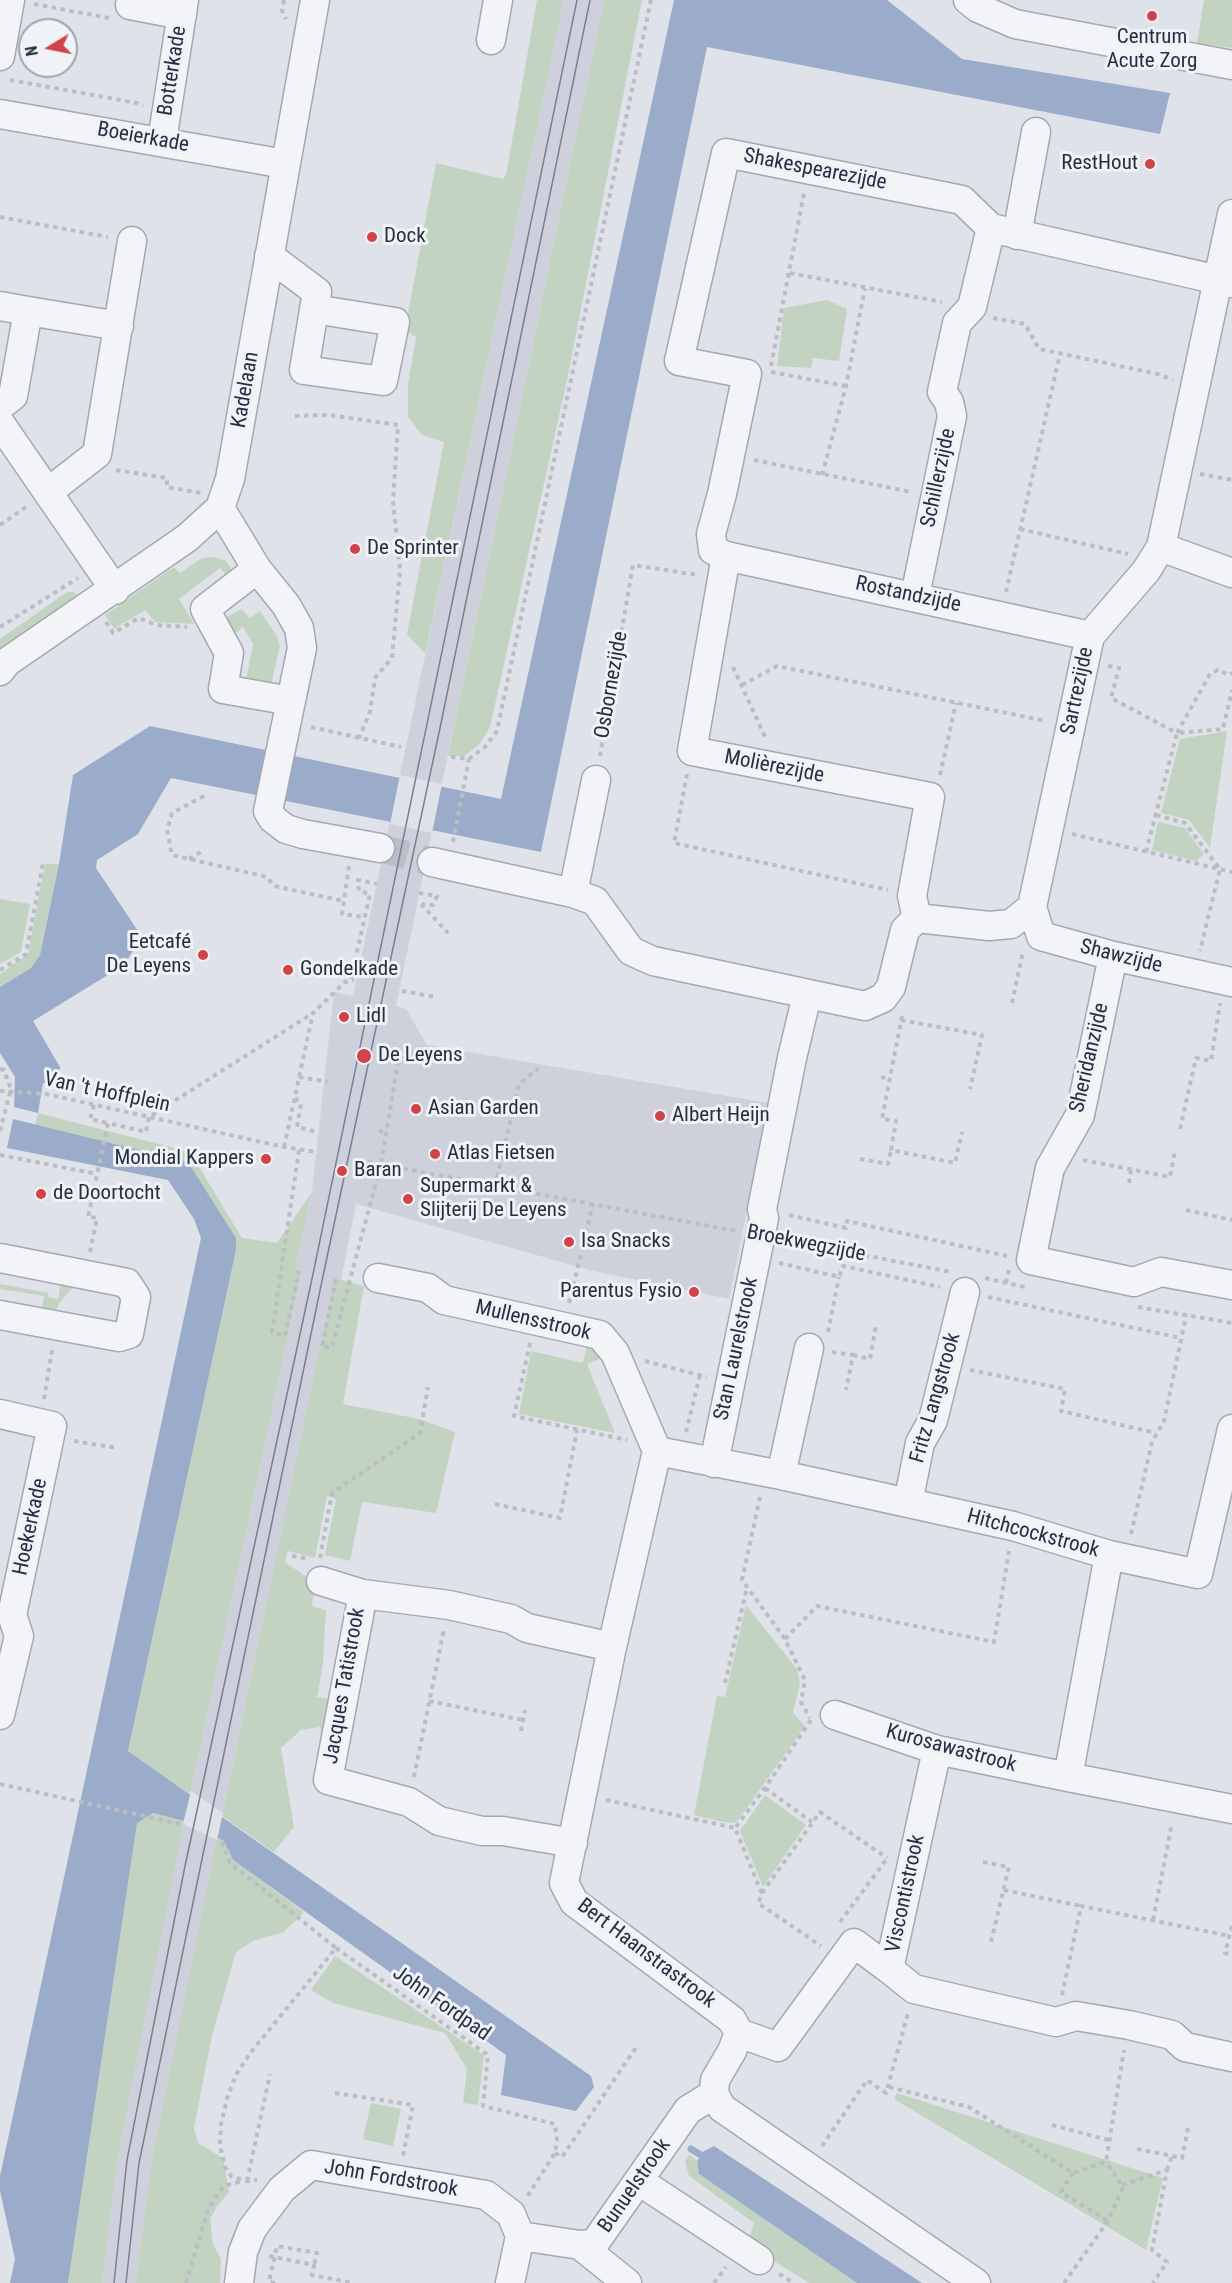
<!DOCTYPE html>
<meta charset="utf-8">
<style>
body{margin:0}
#map{position:relative;width:1232px;height:2283px;overflow:hidden;background:#e0e2e9;font-family:"Roboto Condensed",sans-serif}
canvas{display:block}
.north{position:absolute;left:18px;top:18px;width:60px;height:60px;box-sizing:border-box;background:#eff2f6;border:2px solid #9fa4ae;border-radius:50%;rotate:260deg;font-size:16px;font-weight:700;line-height:24px;text-align:center;color:#282e41}
.north::after{content:'';display:block;margin:auto;width:21px;height:27px;background:#d04348;clip-path:polygon(50% 0,100% 100%,50% 72%,0 100%)}
</style>
<div id="map">
<canvas width="1232" height="2283"></canvas>
<div class="north">N</div>
</div>
<script>
const ctx = document.querySelector('canvas').getContext('2d');
ctx.lineJoin = 'round';
function fill(path, color) { ctx.fillStyle = color; ctx.fill(path, 'evenodd'); }
const shape = rows => new Path2D(rows.map(r => 'M' + r).join(''));
function stroke(path, color, width, dash) { ctx.strokeStyle = color; ctx.lineWidth = width; ctx.lineCap = dash ? 'butt' : 'round'; ctx.setLineDash(dash || []); ctx.stroke(path); }
function drawText(font, color, halo, rows, align = 'center') {
  ctx.font = font + ' "Roboto Condensed",sans-serif'; ctx.lineWidth = 6; ctx.setLineDash([]); ctx.textBaseline = 'middle'; ctx.strokeStyle = halo; ctx.fillStyle = color; for (const [text, x, y, turn = 0] of rows) {
    ctx.save(); ctx.translate(x, y); ctx.rotate((+turn || 0) * Math.PI / 180); ctx.textAlign = isNaN(turn) ? turn : align; if (halo) ctx.strokeText(text, 0, 0); ctx.fillText(text, 0, 0); ctx.restore();
  }
}
fill(shape([
 [564,0,604,0,396,1006,406,1009,427,1045,769,1103,729,1299,593,1271,356,1204,341,1280,334,1279,210,1872,151,2164,136,2283,102,2283,118,2156,175,1864,302,1272,295,1270,312,1192,334,992,353,996]
]), '#ced1db');
fill(shape([
 [537,0,564,0,425,654,407,634,444,442,422,435,408,417,408,384,416,337,405,330,436,163,503,179,506,175],
 [604,0,642,0,567,380,490,727,480,744,464,756,448,756],
 [1204,0,1232,0,1232,48,1197,43],
 [827,300,847,309,839,361,813,358,811,368,777,366,784,308],
 [213,557,226,561,236,576,230,580,220,568,179,599,194,624,155,622,145,610,114,629,105,615,174,567,180,573,202,558],
 [67,592,74,592,80,600,0,657,0,639],
 [242,609,249,618,260,611,277,636,280,646,270,690,245,686,253,644,243,627,233,635,225,618],
 [1227,731,1210,848,1189,820,1161,813,1180,739],
 [1158,822,1185,828,1204,854,1196,861,1152,850],
 [45,864,59,864,40,955,31,968,0,987,0,974,28,954],
 [0,899,30,904,21,952,0,964],
 [38,1113,190,1152,242,1238,277,1243,312,1192,295,1269,302,1271,190,1794,128,1751,236,1250,236,1238,188,1162,35,1125],
 [334,1278,364,1286,343,1404,419,1419,455,1432,436,1513,362,1502,350,1561,325,1555,336,1499,327,1496,315,1558,288,1551,285,1562,315,1583,312,1606,326,1610,323,1664,317,1697,336,1700,323,1743,320,1727,301,1730,281,1748,294,1827,274,1852,222,1816],
 [61,1280,78,1283,63,1298,53,1314,41,1312,44,1296,0,1289,0,1284,48,1293,48,1297,58,1299],
 [587,1345,597,1347,604,1357,587,1364,615,1433,519,1414,531,1351,583,1363],
 [746,1605,797,1669,800,1683,793,1713,805,1726,736,1823,723,1822,694,1815,717,1696,725,1697],
 [765,1795,806,1825,763,1887,740,1831],
 [153,1813,184,1821,118,2156,102,2283,68,2283,137,1822],
 [217,1837,224,1841,233,1860,304,1912,284,1932,253,1941,236,1952,212,2036,194,2128,198,2143,223,2158,229,2192,216,2208,210,2219,213,2244,221,2259,220,2283,136,2283,151,2164],
 [335,1956,484,2055,478,2105,463,2103,467,2069,445,2033,333,2003,311,1990],
 [897,2093,1163,2178,1146,2250,894,2099],
 [371,2103,401,2109,393,2146,363,2139],
 [689,2154,697,2161,699,2174,857,2283,809,2283,747,2244,754,2223,689,2176,685,2162]
]), '#c3d3c1');
fill(shape([
 [674,0,887,0,962,59,1170,93,1160,134,707,47,541,852,171,778,138,834,97,860,96,868,142,937,124,965,33,1021,60,1067,58,1085,43,1083,38,1113,14,1107,15,1077,0,1053,0,987,31,968,40,955,59,864,73,775,150,726,501,799],
 [13,1119,188,1162,236,1238,236,1250,128,1751,591,2076,594,2087,576,2111,501,2095,506,2055,233,1860,224,1841,184,1821,153,1813,137,1823,68,2283,10,2283,15,2259,0,2191,0,2176,201,1238,194,1219,168,1180,7,1148],
 [714,2146,922,2283,857,2283,699,2174,697,2161,704,2151]
]), '#9aacca');
fill(shape([
 [400,775,442,784,432,833,390,824],
 [191,1791,223,1813,217,1840,183,1824]
]), '#e0e2e9');
stroke(shape([
 [691,2149,701,2155]
]), '#9aacca', 7);
stroke(shape([
 [380,848,432,862]
]), '#bbbec7', 28, [28, 14]);
const minor = shape([
 [131,0,130,5,182,15],
 [968,0,978,8,1015,24,1232,65],
 [491,40,498,0],
 [0,56,10,0],
 [0,114,285,164],
 [162,141,184,0],
 [1017,235,1036,132],
 [269,256,317,292,304,370,383,381,395,322,314,309],
 [0,306,28,311],
 [0,406,13,396,28,311,119,326],
 [0,423,115,590],
 [48,492,97,454,132,241],
 [220,508,257,569,286,605,299,628,302,648,268,811,273,819,286,829,303,834,380,848],
 [1161,547,1232,573],
 [726,556,692,751,930,797,912,896,917,918],
 [257,569,205,609,229,653,223,689,291,701],
 [915,596,952,416,949,402,942,392,957,323,972,307,991,228],
 [1090,636,726,556,713,550,711,534,722,494,747,374,679,361,726,153,962,200,991,228,1232,283],
 [0,671,7,662,187,538,220,508,230,479,315,0],
 [432,862,573,893,595,901,631,951,653,961,865,1006,883,998,891,987,905,930,917,918,989,926,1011,924,1032,907,1090,636,1146,571,1161,547,1232,214],
 [573,893,596,780],
 [1032,907,1041,936,1113,956,1232,982],
 [1113,956,1080,1115,1050,1168,1031,1260,1134,1282,1161,1272,1232,1285],
 [0,1258,127,1283,136,1297,129,1334,119,1337,0,1315],
 [378,1278,428,1288,444,1300,600,1335,615,1353,657,1451],
 [0,1414,52,1426,12,1615,19,1636,0,1715],
 [657,1451,612,1647,564,1883,574,1902,732,2020,739,2033,732,2051,715,2080,714,2094,722,2108,976,2283],
 [657,1451,781,1475,1013,1526,1109,1555,1198,1574,1232,1429],
 [714,1463,756,1258,764,1218,762,1209,792,1058,807,995],
 [781,1475,809,1348],
 [908,1503,920,1443,933,1420,965,1292],
 [1109,1555,1068,1777,1232,1809],
 [321,1581,363,1594],
 [835,1715,937,1750,1068,1777],
 [573,1843,503,1831,482,1831,439,1821,409,1802,328,1780,363,1594,449,1605,511,1619,527,1628,612,1647],
 [889,1969,914,1989,1056,2022,1076,2016,1129,2025,1172,2035,1185,2047,1232,2057],
 [739,2033,778,2047,854,1943,889,1969,937,1750],
 [639,2181,759,2260],
 [580,2245,627,2283],
 [239,2283,243,2252,252,2229,282,2189,311,2165,486,2195,511,2214,520,2236],
 [510,2283,520,2236,580,2245,594,2244,688,2110,714,2094]
]);
stroke(minor, '#a5a8b3', 31);
stroke(shape([
 [284,0,282,11,286,19],
 [34,4,109,18],
 [10,80,137,103,143,106],
 [0,217,108,237],
 [790,273,942,302],
 [993,318,1025,324,1039,349,1158,374,1173,380],
 [771,366,804,193],
 [771,372,846,386],
 [295,416,329,415,398,425,393,501,400,571,392,658,375,678,370,712,359,738],
 [754,460,911,492],
 [116,470,167,478,167,487,201,493],
 [1200,474,1232,480],
 [822,475,846,386,865,288],
 [0,525,29,505],
 [1020,529,1128,554],
 [1006,592,1060,354],
 [106,622,113,633,139,618,156,625,187,627],
 [0,627,78,578],
 [1108,666,1119,668,1111,698,1177,733,1210,674,1218,670,1229,675,1232,673],
 [733,667,766,739],
 [742,685,777,666,1046,721],
 [311,727,401,747],
 [600,756,633,565,698,575],
 [451,757,469,759,485,747,497,731,651,0],
 [687,774,674,843,888,890],
 [940,775,956,703],
 [204,796,172,813,167,830,172,855,267,877,274,886,344,901],
 [1156,815,1185,823,1220,869,1200,951],
 [1072,834,1232,872],
 [453,842,469,759],
 [1146,852,1177,733,1223,729,1232,690],
 [189,859,201,852],
 [349,866,342,914,364,917],
 [419,893,437,896,433,905,422,904],
 [421,904,448,933],
 [0,970,26,954,43,863],
 [351,979,370,894,359,891,358,880,377,884],
 [402,991,436,997],
 [1012,1003,1023,951],
 [902,1016,882,1119,896,1121,891,1150,955,1163,962,1132],
 [901,1020,982,1035,970,1089],
 [0,1069,4,1070,11,1089],
 [299,1077,328,1082],
 [881,1077,890,1079],
 [0,1091,46,1094,284,1147,317,1152],
 [295,1098,301,1104,297,1127,317,1132],
 [94,1105,90,1119,108,1123],
 [1180,1129,1196,1058,1211,1061,1220,1003],
 [0,1131,11,1089],
 [379,1131,386,1132],
 [284,1147,313,1013,345,982,354,980],
 [299,1150,272,1332,285,1336,299,1271],
 [0,1155,97,1174],
 [860,1159,888,1164,891,1150],
 [1083,1160,1170,1177,1175,1150],
 [368,1162,736,1231],
 [1129,1183,1131,1170],
 [495,1186,519,1084,539,1068],
 [1186,1210,1232,1220],
 [789,1215,846,1228,847,1221,1007,1256],
 [785,1240,951,1272],
 [90,1252,97,1218,88,1217,108,1123,146,1132,149,1117,313,1013],
 [779,1263,839,1277,843,1266,940,1287],
 [985,1278,1025,1287],
 [336,1279,322,1347,332,1347,381,1164,398,1062,426,1045],
 [1006,1283,1009,1269],
 [988,1297,1181,1338],
 [569,1303,593,1204],
 [1138,1307,1232,1323],
 [828,1332,839,1277],
 [530,1343,514,1416,627,1440],
 [832,1352,853,1355,846,1390],
 [853,1355,870,1359,876,1325],
 [645,1361,707,1377],
 [970,1370,1065,1389,1061,1411,1156,1433],
 [44,1399,52,1350],
 [686,1432,700,1375],
 [74,1441,117,1448],
 [760,1497,742,1580,785,1639,805,1680,801,1702,810,1718],
 [495,1504,560,1518,577,1430],
 [1131,1534,1152,1442,1164,1421,1186,1316],
 [292,1556,310,1559],
 [320,1558,332,1493,420,1433,428,1387],
 [785,1639,817,1606,994,1642,1009,1551],
 [725,1683,747,1587],
 [429,1701,523,1720],
 [811,1720,765,1788,735,1828,762,1894,758,1903,821,1946],
 [521,1731,525,1710],
 [414,1777,444,1629],
 [0,1784,181,1824],
 [765,1788,812,1822],
 [606,1800,735,1828],
 [222,1842,230,1863,336,1948,251,2052,237,2073,228,2095,221,2124,220,2145,225,2167,231,2176,247,2181,257,2180],
 [983,1862,1009,1867,991,1942],
 [1004,1890,1081,1906],
 [762,1893,820,1812,887,1858],
 [1153,1920,1172,1823],
 [840,1922,886,1860],
 [1232,1926,1225,1953,1232,1955],
 [336,1948,488,2055,483,2106,555,2124,557,2140,555,2153,527,2197],
 [1062,1995,1081,1906,1230,1936],
 [889,2087,969,2107,1073,2173,1106,2162,1124,2050],
 [335,2093,413,2105,403,2156],
 [1052,2125,1108,2140],
 [822,2146,867,2080,886,2093,908,2013],
 [1137,2149,1182,2158,1188,2128],
 [555,2153,562,2157,637,2046],
 [1167,2170,1172,2156],
 [1073,2173,1061,2192,1108,2221],
 [247,2181,270,2074],
 [1122,2185,1167,2170,1152,2250,1167,2262,1153,2283],
 [269,2256,314,2265,312,2275,353,2283],
 [779,2274,794,2283],
 [186,2283,208,2209,224,2186,243,2181],
 [275,2283,269,2282,277,2246,317,2253,314,2265],
 [714,2283,726,2267],
 [1064,2283,1108,2221,1123,2187,1106,2162]
]), '#babdc4', 4, [4.5, 4.5]);
stroke(minor, '#f3f4f7', 28);
stroke(shape([
 [114,2283,127,2160,185,1866,313,1274,577,0],
 [126,2283,139,2163,323,1276,440,728,590,0]
]), '#798093', 1.5);
for (const [x, y, r, color] of [
 [1152,16,6,"#d04348"],
 [1150,164,6,"#d04348"],
 [372,237,6,"#d04348"],
 [355,549,6,"#d04348"],
 [203,955,6,"#d04348"],
 [288,970,6,"#d04348"],
 [344,1017,6,"#d04348"],
 [364,1056,8,"#d04348"],
 [416,1109,6,"#d04348"],
 [660,1116,6,"#d04348"],
 [435,1154,6,"#d04348"],
 [266,1159,6,"#d04348"],
 [342,1171,6,"#d04348"],
 [41,1194,6,"#d04348"],
 [408,1199,6,"#d04348"],
 [569,1242,6,"#d04348"],
 [694,1292,6,"#d04348"]
]) { const dot = new Path2D(); dot.arc(x, y, r, 0, 2 * Math.PI); ctx.fillStyle = color; ctx.fill(dot); stroke(dot, '#eff2f6', 2); }
drawText('21px', '#282e41', '#eff2f6', [
 ["Centrum",1152,38,"center"],
 ["Acute Zorg",1152,62,"center"],
 ["RestHout",1138,164,"right"],
 ["Dock",384,237],
 ["De Sprinter",367,549],
 ["Eetcafé",191,943,"right"],
 ["De Leyens",191,967,"right"],
 ["Gondelkade",300,970],
 ["Lidl",356,1017],
 ["De Leyens",378,1056],
 ["Asian Garden",428,1109],
 ["Albert Heijn",672,1116],
 ["Atlas Fietsen",447,1154],
 ["Mondial Kappers",254,1159,"right"],
 ["Baran",354,1171],
 ["Supermarkt &",420,1187],
 ["Slijterij De Leyens",420,1211],
 ["de Doortocht",53,1194],
 ["Isa Snacks",581,1242],
 ["Parentus Fysio",682,1292,"right"]
], 'left');
drawText('21px', '#282e41', '#eff2f6', [
 ["Botterkade",173,71,-81],
 ["Boeierkade",143,138,10],
 ["Shakespearezijde",815,170,11],
 ["Kadelaan",246,390,-80],
 ["Schillerzijde",939,478,-78],
 ["Rostandzijde",908,595,12],
 ["Osbornezijde",612,685,-80],
 ["Sartrezijde",1078,691,-78],
 ["Molièrezijde",774,767,11],
 ["Shawzijde",1121,957,14],
 ["Sheridanzijde",1090,1058,-77],
 ["Van 't Hoffplein",107,1093,12],
 ["Broekwegzijde",806,1244,11],
 ["Mullensstrook",533,1321,13],
 ["Stan Laurelstrook",737,1349,-78],
 ["Fritz Langstrook",936,1398,-74],
 ["Hoekerkade",31,1527,-78],
 ["Hitchcockstrook",1033,1534,15],
 ["Jacques Tatistrook",345,1686,-80],
 ["Kurosawastrook",951,1749,15],
 ["Viscontistrook",906,1894,-78],
 ["Bert Haanstrastrook",646,1954,37],
 ["John Fordpad",441,2004,35],
 ["John Fordstrook",391,2179,10],
 ["Bunuelstrook",635,2186,-55]
]);
</script>
